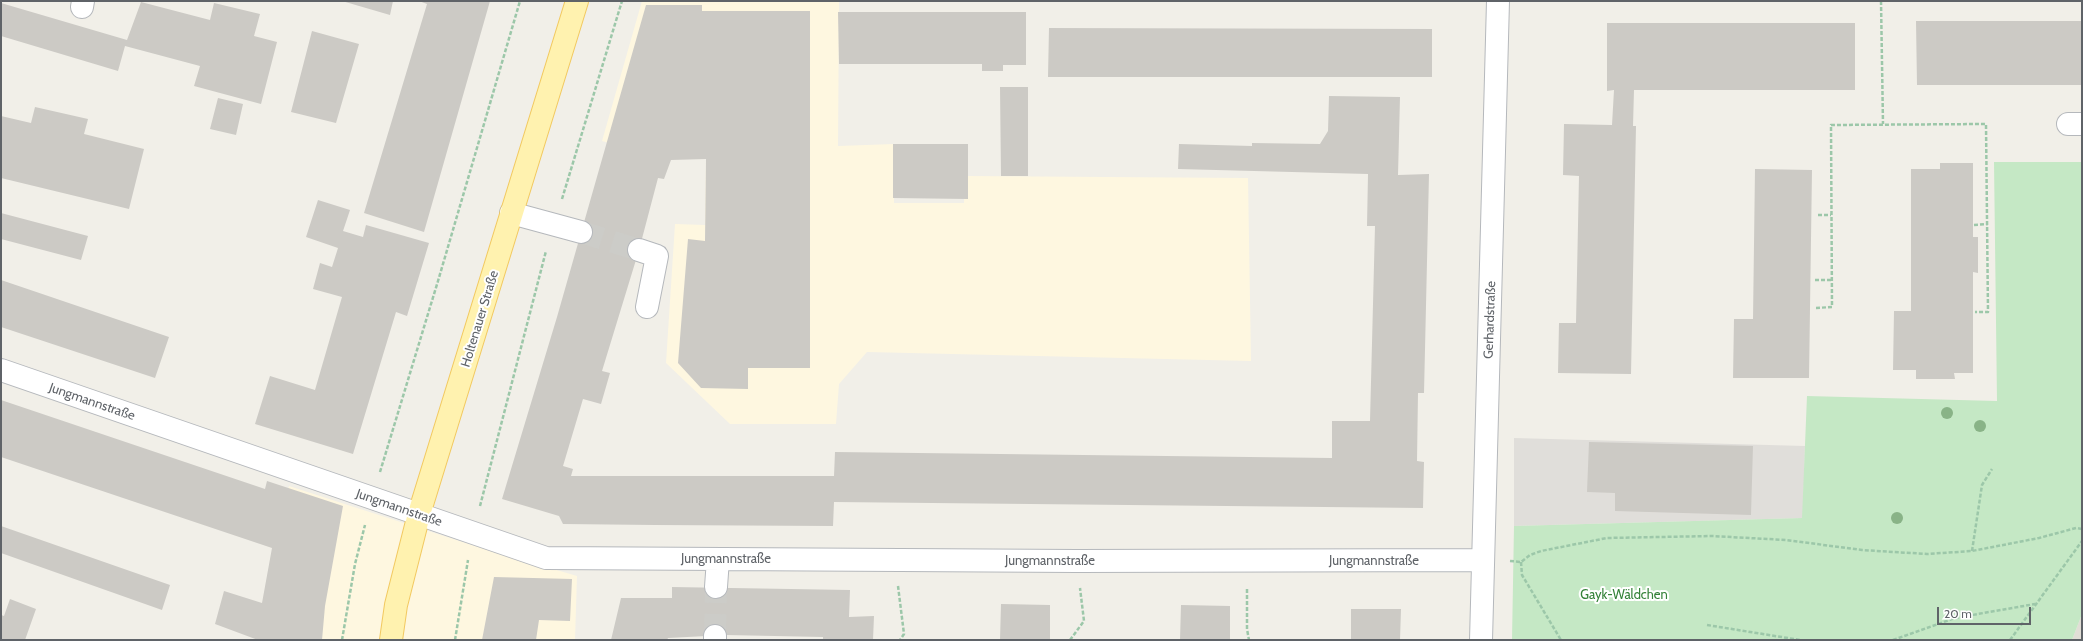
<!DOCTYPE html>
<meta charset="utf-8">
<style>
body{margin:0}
#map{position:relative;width:2083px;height:641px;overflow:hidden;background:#f1efe8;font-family:Cabin,sans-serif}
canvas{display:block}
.frame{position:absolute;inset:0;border:2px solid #5f6368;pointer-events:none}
.scale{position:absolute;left:1937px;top:607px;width:94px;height:18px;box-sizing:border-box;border:2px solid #5f6368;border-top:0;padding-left:5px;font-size:12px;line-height:14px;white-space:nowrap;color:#5f6368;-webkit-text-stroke:3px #fff;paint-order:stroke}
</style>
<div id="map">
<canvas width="2083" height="641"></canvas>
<div class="frame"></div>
<div class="scale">20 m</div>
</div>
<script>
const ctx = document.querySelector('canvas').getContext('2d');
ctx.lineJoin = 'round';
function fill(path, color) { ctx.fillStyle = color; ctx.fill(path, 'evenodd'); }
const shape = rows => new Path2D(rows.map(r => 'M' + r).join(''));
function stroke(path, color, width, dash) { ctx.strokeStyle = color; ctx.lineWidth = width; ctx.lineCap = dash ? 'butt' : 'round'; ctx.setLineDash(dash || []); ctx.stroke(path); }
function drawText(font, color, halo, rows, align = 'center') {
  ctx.font = font + ' Cabin,sans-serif'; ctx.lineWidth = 4; ctx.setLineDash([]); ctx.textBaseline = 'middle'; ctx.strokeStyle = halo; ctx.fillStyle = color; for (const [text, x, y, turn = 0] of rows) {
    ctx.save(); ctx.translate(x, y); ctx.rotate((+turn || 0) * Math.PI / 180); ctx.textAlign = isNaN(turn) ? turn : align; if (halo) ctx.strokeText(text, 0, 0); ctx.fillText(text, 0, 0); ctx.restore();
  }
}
fill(shape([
 [642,1,839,1,838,146,894,144,894,203,964,203,965,176,1248,178,1251,361,867,352,839,384,836,424,730,424,666,363,675,224,705,225,706,159,666,159,602,141],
 [289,486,478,547,577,576,575,640,264,640,270,572]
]), '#fef7e0');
fill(shape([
 [1514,438,1805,446,1803,518,1514,526]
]), '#e0deda');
fill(shape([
 [2082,614,2082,640,2072,640]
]), '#e1ded6');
fill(shape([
 [1994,162,2082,162,2082,614,2072,640,1512,640,1514,526,1802,518,1807,396,1997,401]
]), '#c5e8c5');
fill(shape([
 [342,1,393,1,390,15],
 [419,1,490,1,424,232,364,213,427,4],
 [141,2,210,20,214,3,260,14,254,36,277,42,261,104,194,86,200,66,125,46,118,71,1,36,1,3,127,40],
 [646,5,702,5,702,11,810,11,810,368,748,368,748,389,701,388,678,363,688,239,705,241,706,159,671,160,664,179,658,178,639,250,602,371,610,373,601,404,583,399,563,466,573,469,571,476,834,476,835,452,1332,458,1332,421,1370,421,1375,226,1367,226,1368,174,1178,169,1179,144,1252,146,1252,143,1320,144,1328,131,1329,96,1400,97,1398,175,1429,174,1424,393,1418,393,1417,461,1424,462,1423,508,834,502,833,526,655,525,563,524,559,516,502,499,557,317],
 [838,12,1026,12,1026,65,1003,65,1003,71,982,71,982,64,839,64],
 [1916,21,2082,21,2082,85,1917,85],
 [1607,23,1855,23,1855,90,1634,90,1633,126,1636,126,1631,374,1558,373,1559,323,1576,323,1579,176,1563,175,1564,124,1612,125,1614,90,1607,91],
 [1049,28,1432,29,1432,77,1048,77],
 [312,31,359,44,336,123,291,112],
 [1000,87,1028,87,1028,176,1001,176],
 [218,98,243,104,236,135,210,129],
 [35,107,88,119,84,134,144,149,129,209,1,178,1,116,31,123],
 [893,144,968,144,968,199,893,198],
 [1940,163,1973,163,1973,237,1978,237,1978,273,1973,272,1973,373,1954,373,1955,379,1916,379,1916,370,1893,370,1894,311,1911,311,1911,169,1940,169],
 [1755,169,1812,170,1809,378,1733,378,1734,319,1753,319],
 [318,200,350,210,343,231,363,237,366,225,429,243,407,316,396,312,353,454,255,424,270,376,315,390,342,297,313,289,320,263,332,267,338,248,306,237],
 [1,213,88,236,81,260,1,239],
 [1,280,169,337,155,378,1,327],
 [1,400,265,489,267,481,343,506,325,606,322,640,258,640,215,624,224,591,262,603,272,548,1,457],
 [1589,442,1753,446,1751,515,1615,511,1615,493,1587,492],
 [1,526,170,585,162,610,1,553],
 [494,577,572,579,570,621,539,620,536,640,482,640],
 [672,587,850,590,849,617,874,616,873,640,823,640,823,637,726,635,668,638,667,640,611,640,621,598,672,598],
 [10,599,36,609,25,640,1,640,1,615,4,616],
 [1001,604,1050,605,1050,640,1000,640],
 [1181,605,1230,606,1230,640,1180,640],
 [1351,609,1401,609,1400,640,1351,640]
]), '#cccac5');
stroke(shape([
 [581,232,639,250],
 [715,636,716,587]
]), '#ccccc8', 22, [22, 11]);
const minor = shape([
 [82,7,83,1],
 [2068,124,2082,124],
 [511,213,581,232],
 [639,250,657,256,647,307],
 [1,370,546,558,1077,561,1483,560],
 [716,587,718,559],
 [715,640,715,636],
 [1481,640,1498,1]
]);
const major = shape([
 [391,640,396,605,419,514,577,1]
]);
stroke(minor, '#b5b8bc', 24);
stroke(major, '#f2c960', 24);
stroke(shape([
 [1881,1,1883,124],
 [562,199,622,1],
 [1818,215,1831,215],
 [1974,225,1988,224],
 [1815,280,1832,280],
 [1816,308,1832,307,1831,125,1986,124,1988,312,1975,312],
 [380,472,438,281,520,1],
 [480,506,546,251],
 [1972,551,1982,485,1992,469],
 [1510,561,1521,562,1530,555,1541,551,1607,538,1712,536,1786,540,1862,550,1927,554,1972,551,2039,538,2076,528,2082,529],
 [1521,562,1522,575,1561,640],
 [898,586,904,634,900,640],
 [1247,589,1247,629,1249,640],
 [1707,625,1800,640],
 [342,640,355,564,365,525],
 [455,640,468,560],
 [1070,640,1084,621,1080,588],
 [1893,640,1955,618,2035,604],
 [2010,640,2082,541]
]), '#9cc7a9', 2.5, [4, 2]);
stroke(minor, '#fff', 22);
stroke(major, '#fff2af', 22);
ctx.fillStyle = '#89b387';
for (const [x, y] of [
 [1947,413],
 [1980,426],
 [1897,518]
]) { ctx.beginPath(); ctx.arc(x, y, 6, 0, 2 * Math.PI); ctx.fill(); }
drawText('13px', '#5f6368', '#fff', [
 ["Holtenauer Straße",480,319,-73],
 ["Gerhardstraße",1490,320,-88],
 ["Jungmannstraße",92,402,19],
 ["Jungmannstraße",399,508,19],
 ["Jungmannstraße",726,559],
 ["Jungmannstraße",1050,561],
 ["Jungmannstraße",1374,561]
]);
drawText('13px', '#348238', '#fff', [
 ["Gayk-Wäldchen",1624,595]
]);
</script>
